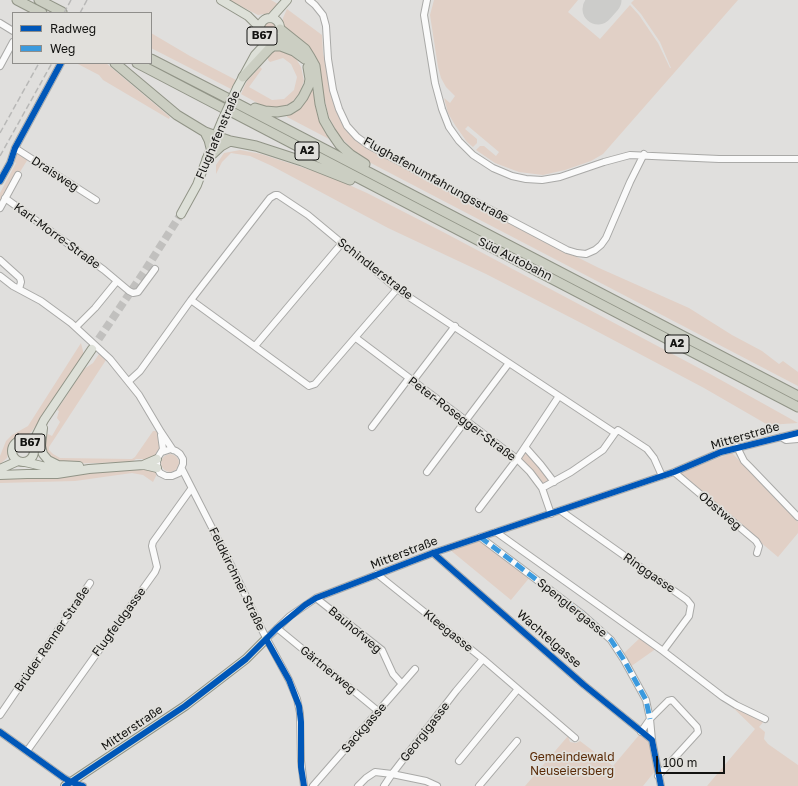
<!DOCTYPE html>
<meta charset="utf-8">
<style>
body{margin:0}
#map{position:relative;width:798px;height:786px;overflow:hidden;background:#e0dfdd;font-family:"Golos Text",sans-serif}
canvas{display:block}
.legend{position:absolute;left:12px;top:12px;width:140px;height:52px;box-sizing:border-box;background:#e1e0dc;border:1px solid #8f8e8b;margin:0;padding:5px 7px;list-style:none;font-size:12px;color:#131311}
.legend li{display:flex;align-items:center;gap:8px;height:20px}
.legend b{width:20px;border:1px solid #8f8e8b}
.scale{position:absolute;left:656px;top:756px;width:69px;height:18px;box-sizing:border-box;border:2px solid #131311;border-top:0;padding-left:5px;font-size:12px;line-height:14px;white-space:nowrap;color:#131311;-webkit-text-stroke:3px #e1e0dc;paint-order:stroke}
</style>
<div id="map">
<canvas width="798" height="786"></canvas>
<ul class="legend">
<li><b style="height:5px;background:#0057b8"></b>Radweg</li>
<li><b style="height:5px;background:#3b9ade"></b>Weg</li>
</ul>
<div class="scale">100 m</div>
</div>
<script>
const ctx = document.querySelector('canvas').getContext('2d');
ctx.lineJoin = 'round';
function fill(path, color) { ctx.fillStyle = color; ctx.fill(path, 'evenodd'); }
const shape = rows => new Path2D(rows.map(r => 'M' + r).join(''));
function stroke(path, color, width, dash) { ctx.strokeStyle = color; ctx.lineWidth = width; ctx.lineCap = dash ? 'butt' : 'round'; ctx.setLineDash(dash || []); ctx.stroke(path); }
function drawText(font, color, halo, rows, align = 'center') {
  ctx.font = font + ' "Golos Text",sans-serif'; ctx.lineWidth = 3.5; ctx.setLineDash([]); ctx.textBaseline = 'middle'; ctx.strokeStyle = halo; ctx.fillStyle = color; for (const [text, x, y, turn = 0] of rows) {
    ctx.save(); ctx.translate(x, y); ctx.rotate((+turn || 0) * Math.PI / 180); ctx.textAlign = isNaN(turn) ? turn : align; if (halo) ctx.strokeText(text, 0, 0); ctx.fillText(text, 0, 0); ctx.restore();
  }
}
fill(shape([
 [229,0,271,0,278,4,271,13,258,15],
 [434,0,578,0,568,12,600,39,630,5,639,15,658,43,670,68,671,68,660,42,641,14,631,3,634,0,738,0,603,154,591,161,565,170,543,175,519,172,495,163,476,150,480,146,484,146,496,156,499,152,468,126,465,129,477,139,477,143,473,147,467,142,455,125,448,113,444,98,450,103,455,96,446,87,441,78,438,67,430,15],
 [287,9,322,35,323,53,336,108,341,122,360,143,565,252,577,257,599,268,689,308,732,335,762,351,779,364,783,361,798,372,798,386,367,161,352,149,338,134,329,117,324,97,320,71,315,55,309,47,285,30,283,24,283,18],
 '262 29a8 8 0 1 1 16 0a8 8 0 1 1-16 0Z',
 [151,33,190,56,236,80,231,89,151,48],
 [276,51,285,51,295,57,301,67,304,81,299,94,292,102,282,107,272,107,263,106,241,94,247,81,260,67,262,69,249,87,272,100,284,99,294,90,297,77,291,64,283,58,270,62,268,60,268,55],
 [76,63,106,63,170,117,169,119,103,80,99,75],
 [313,90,317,95,322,126,329,139,287,117,287,113,310,91],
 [240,150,261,154,329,176,367,193,445,233,712,375,798,423,768,425,704,388,585,325,486,274,388,228,272,166,250,156,231,153,222,162,216,174,216,165,224,153],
 [15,153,18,153,28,159,0,204,0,193,16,163,13,161],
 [81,343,84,355,32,431,27,436,18,438,13,442,10,446,7,458,0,464,0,456,6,441,12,435,28,426],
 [99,354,106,360,49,447,49,450,53,454,60,458,132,459,135,457,153,431,157,431,160,449,154,457,145,460,142,459,136,459,132,462,62,464,46,454,43,439,48,434,52,436,60,422,57,418,59,411,57,410,84,369,93,363],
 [525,452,529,453,551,480,545,486,542,484,522,461,521,457],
 [732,453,798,522,798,533,778,557,678,473],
 '161 463a9 9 0 1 1 18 0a9 9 0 1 1-18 0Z',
 [142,468,157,472,156,476,153,482,143,475,132,473,75,481,0,483,0,477,64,475,115,471],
 [480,539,530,577,511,600,449,549],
 [641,637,657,648,630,667,623,654],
 [724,699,765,720,759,727,765,732,764,739,768,744,798,765,798,786,707,786,755,729],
 [640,734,647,738,651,744,655,771,643,786,525,786,568,736,570,742,576,743,580,741,613,766]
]), '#e1d0c6');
stroke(shape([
 [598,9,606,0]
]), '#ccccca', 31);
stroke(shape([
 [92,349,144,272,181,214]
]), '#c1c0be', 8, [8, 4]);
const minor = shape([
 [309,0,315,5,323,15,326,26,328,59,333,90,339,109,347,126,357,137,368,145,567,250,577,253,586,254,595,250,601,245,606,238,630,182,644,154],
 [427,0,424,15,435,83,442,109,449,127,459,141,473,155,493,168,512,176,526,179,542,180,560,177,604,162,630,155,719,159,798,159],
 [0,23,13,31],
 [0,66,13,42],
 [15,148,96,200],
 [0,181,10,163,15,148,61,63],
 [5,198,104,270,129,291,133,293,138,292,155,269],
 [0,208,18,175],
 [0,260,20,278,21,282,19,289],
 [0,276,13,286,41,301,71,323,110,359,139,395,161,432,173,450],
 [191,300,309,386,315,384,397,289],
 [76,327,95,308,117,281],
 [356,338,517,459,530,472,542,488,551,514],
 [255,346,342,243],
 [129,381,140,371,191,300,270,198,275,195,278,195,308,215,397,289,615,433,618,430,647,449,654,458,662,476],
 [413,381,455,326],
 [372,427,409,378],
 [161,435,163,449,157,459,157,468,160,473,166,476,172,476,179,473,183,464,183,459,180,454,176,451,171,449,162,452],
 [781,437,786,440,798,439],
 [737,447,744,461,750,467,798,517],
 [526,448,541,465,554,482],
 [182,469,230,563,263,632,289,680,297,699,300,713,301,761,304,786],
 [427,472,509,363],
 [674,472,756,541,759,546,757,553],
 [542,488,571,472,603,450,615,433],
 [479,509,517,459,559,396],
 [561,511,687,600,691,605,689,616,663,651],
 [496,532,663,651,723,697,736,705,765,719],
 [480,537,582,614,611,640,624,660,646,700,650,719,652,740,661,786],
 [433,553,584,685,652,740],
 [377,574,483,659,575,738],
 [316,598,382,650,393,674,402,684],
 [277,628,378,711],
 [266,639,290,616,316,598,433,553,674,472,721,452,798,433],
 [0,715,90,583],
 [0,732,64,778,71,782,83,786],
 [641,732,650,719,668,701,672,700,697,727,698,732,658,776],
 [27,751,155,572,157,567,152,546,153,542,191,489],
 [459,761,518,689],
 [313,786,415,669],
 [358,786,366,778,375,772,392,774,456,691,483,659],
 [384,786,392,774,426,781,437,786],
 [479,786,517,741]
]);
const major = shape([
 [221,0,248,16,259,27],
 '260 28a10 10 0 1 1 20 0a10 10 0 1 1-20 0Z',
 [271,18,287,0],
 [237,88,255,55,270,39],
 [214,140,222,121],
 [181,214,197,185,209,153],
 [43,428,41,446,43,454,48,460,58,465,79,466],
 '12 451a11 11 0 1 1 22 0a11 11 0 1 1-22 0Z',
 [33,448,33,442,44,420,92,349],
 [25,462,59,470],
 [144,465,157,468],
 [0,469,18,461],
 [0,475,27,474,57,474,89,469,143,465,157,459],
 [65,786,185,706,246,659,266,639]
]);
const highway = shape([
 [17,0,42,13],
 [39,0,62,12],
 [280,29,305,49,310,57,315,66,320,104,324,120,331,132,340,145,351,155,365,164],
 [275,38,282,39,292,45],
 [151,59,227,98],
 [115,63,177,115,205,132,230,141,256,146,302,161,350,180],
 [137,63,223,108],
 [243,77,269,49,273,46,281,46,294,51,305,59],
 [236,103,798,396],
 [255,108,265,111,277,112,289,110,297,105,303,97,309,85,310,79,308,67],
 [232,112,798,407],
 [205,132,209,140,211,148],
 [207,159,221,146,230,141]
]);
stroke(minor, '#a9a9a7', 8);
stroke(major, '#919487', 10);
stroke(highway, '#919487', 11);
stroke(minor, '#fafafa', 6);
stroke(major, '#dde0d8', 8);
stroke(highway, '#cbcec2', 9);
stroke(shape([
 [64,13,71,0],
 [80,13,87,0],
 [0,133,39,63],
 [0,156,52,63]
]), '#b8b8b7', 1.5, [6, 3]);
const majorBridge = shape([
 [222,121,237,88]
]);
stroke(majorBridge, '#919487', 10, []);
stroke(majorBridge, '#dde0d8', 8);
stroke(shape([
 [480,537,582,614,611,640,624,660,646,700,650,719]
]), '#3b9ade', 5, [10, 5]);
stroke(shape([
 [0,181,10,163,15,148,61,63],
 [433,553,584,685,652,740,661,786],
 [266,639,289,680,299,706,301,722,301,767,304,786],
 [0,732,64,778,71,782,83,786],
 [65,786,185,706,246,659,277,628,305,605,316,598,433,553,674,472,721,452,798,433]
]), '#0057b8', 6);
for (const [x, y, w] of [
 [262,36,30],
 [307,151,24],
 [677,344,24],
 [30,443,30]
]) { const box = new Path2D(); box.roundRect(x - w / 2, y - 9, w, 18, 3); ctx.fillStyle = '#e1e0dc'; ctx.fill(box); stroke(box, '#131311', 1); }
drawText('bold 11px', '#131311', null, [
 ["B67",262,36],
 ["A2",307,151],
 ["A2",677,344],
 ["B67",30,443]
]);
drawText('12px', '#131311', '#e1e0dc', [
 ["Flughafenstraße",218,135,-67],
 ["Draisweg",55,174,33],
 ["Flughafenumfahrungsstraße",436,180,29],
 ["Karl-Morre-Straße",57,236,36],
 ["Süd Autobahn",515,259,27],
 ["Schindlerstraße",375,269,38],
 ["Peter-Rosegger-Straße",462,419,37],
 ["Mitterstraße",745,436,-16],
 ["Obstweg",720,511,40],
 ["Mitterstraße",404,553,-21],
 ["Ringgasse",649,573,35],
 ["Feldkirchner Straße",237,579,64],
 ["Spenglergasse",572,608,39],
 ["Flugfeldgasse",119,622,-54],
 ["Bauhofweg",355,630,40],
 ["Kleegasse",448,631,39],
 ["Brüder Renner Straße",52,639,-56],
 ["Wachtelgasse",549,639,41],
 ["Gärtnerweg",328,670,39],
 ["Mitterstraße",132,728,-34],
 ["Sackgasse",364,728,-49],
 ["Georgigasse",425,732,-52]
]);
drawText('12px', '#5a2a06', '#e1e0dc', [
 ["Gemeindewald",572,757],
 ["Neuseiersberg",572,771]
]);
</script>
